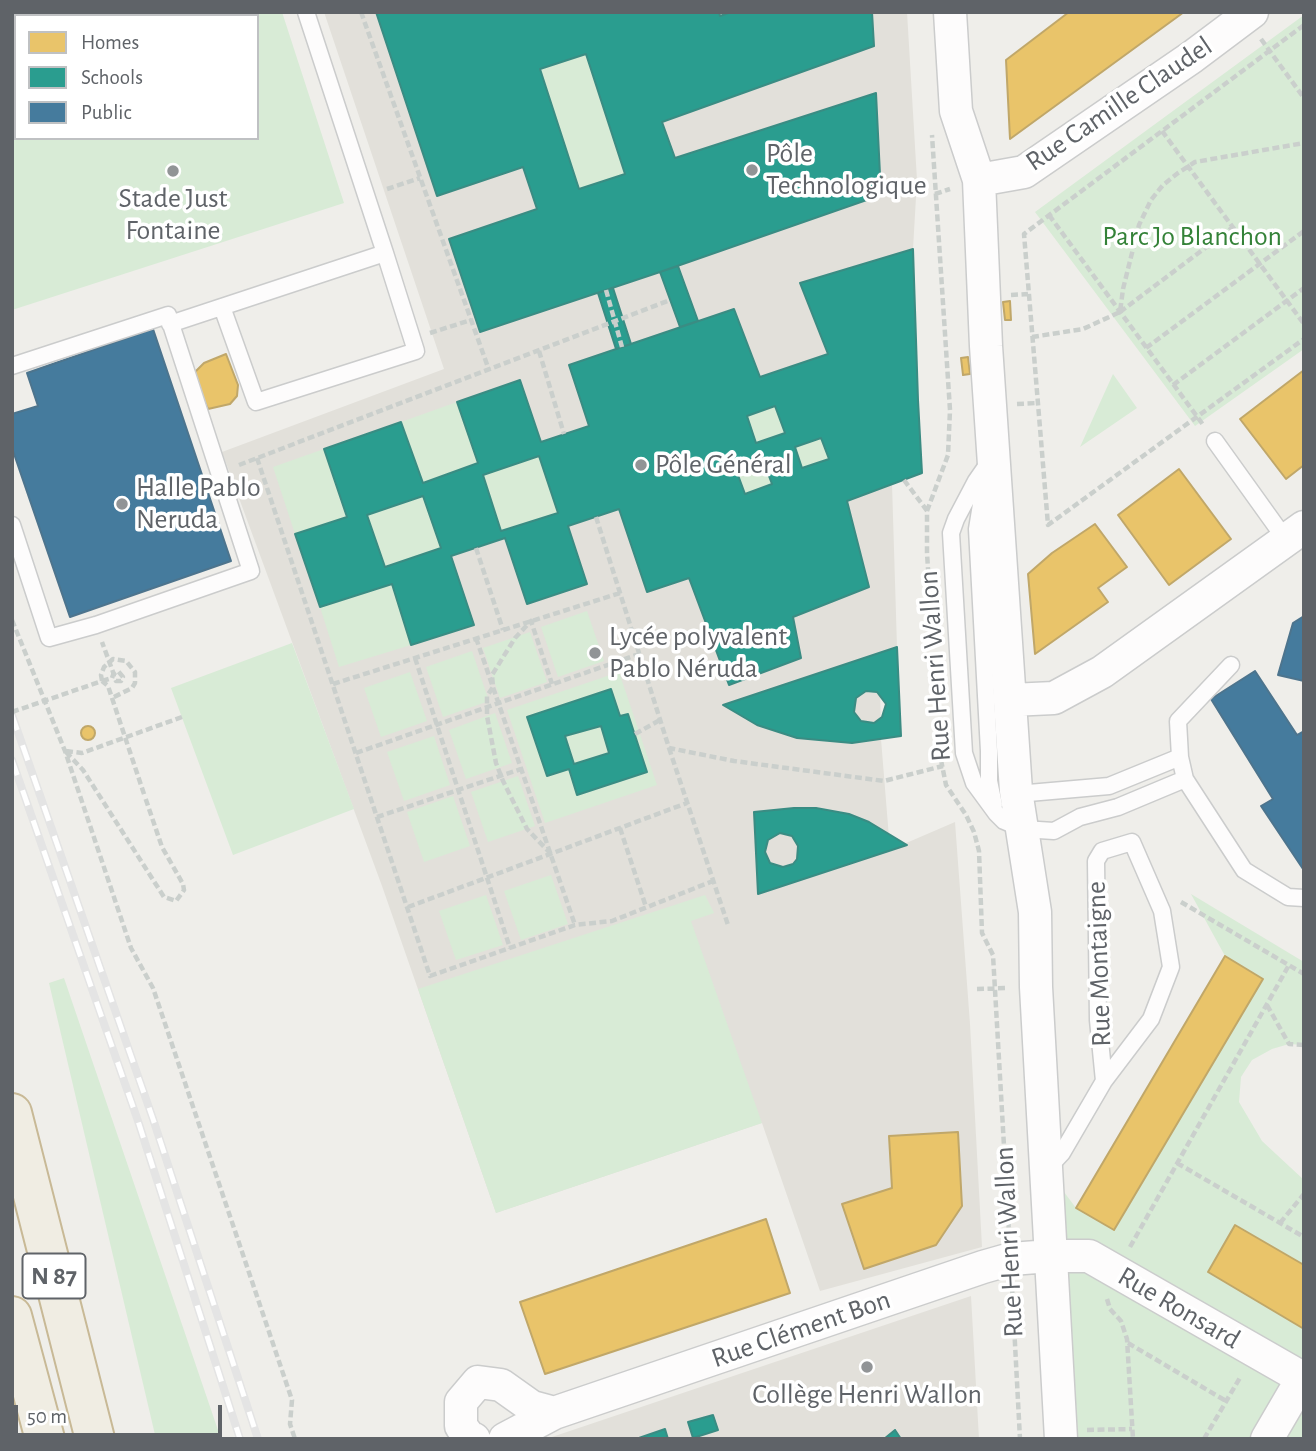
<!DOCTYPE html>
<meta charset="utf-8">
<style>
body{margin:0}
#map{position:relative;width:1316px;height:1451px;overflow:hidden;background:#efeeea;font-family:"Alegreya Sans",sans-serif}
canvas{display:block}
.frame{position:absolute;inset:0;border:14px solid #5f6368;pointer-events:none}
.legend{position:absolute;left:14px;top:14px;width:245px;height:126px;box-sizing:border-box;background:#fff;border:2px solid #bfc1c3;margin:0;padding:9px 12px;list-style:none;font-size:21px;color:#5f6368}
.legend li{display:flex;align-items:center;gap:14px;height:35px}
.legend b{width:35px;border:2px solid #bfc1c3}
.scale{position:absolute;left:14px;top:1405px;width:208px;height:32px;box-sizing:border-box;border:4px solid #5f6368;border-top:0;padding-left:9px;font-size:21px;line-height:24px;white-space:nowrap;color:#5f6368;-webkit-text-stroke:5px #fff;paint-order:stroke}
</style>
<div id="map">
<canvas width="1316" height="1451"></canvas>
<div class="frame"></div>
<ul class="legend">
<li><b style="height:19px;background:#e9c46a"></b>Homes</li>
<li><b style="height:19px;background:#2a9d8f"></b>Schools</li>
<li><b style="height:19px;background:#457b9d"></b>Public</li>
</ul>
<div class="scale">50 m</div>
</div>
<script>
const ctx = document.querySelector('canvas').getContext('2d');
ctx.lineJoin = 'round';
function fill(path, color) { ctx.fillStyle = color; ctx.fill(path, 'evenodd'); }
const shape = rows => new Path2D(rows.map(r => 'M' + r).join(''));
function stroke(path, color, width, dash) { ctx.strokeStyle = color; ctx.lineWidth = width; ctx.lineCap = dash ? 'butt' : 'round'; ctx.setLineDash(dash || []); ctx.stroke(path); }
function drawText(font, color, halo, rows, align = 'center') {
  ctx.font = font + ' "Alegreya Sans",sans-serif'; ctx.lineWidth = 7; ctx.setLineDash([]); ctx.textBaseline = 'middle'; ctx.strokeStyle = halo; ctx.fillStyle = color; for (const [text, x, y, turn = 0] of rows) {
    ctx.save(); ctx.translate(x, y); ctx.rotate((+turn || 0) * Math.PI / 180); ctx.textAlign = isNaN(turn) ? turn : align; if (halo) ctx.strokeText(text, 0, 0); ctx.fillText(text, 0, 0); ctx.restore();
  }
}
fill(shape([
 [324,12,907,12,917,180,913,249,918,400,922,473,892,484,897,647,880,686,881,739,890,850,955,822,970,1024,982,1247,820,1291,762,1123,496,1213,382,886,222,452,444,369],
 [971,1296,979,1439,546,1439]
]), '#e2e0da');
fill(shape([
 [12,12,282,12,344,203,12,310],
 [16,16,257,16,257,138,16,138],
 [1304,15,1304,349,1195,426,1035,212],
 [586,54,625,174,579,189,540,69],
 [1113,374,1137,408,1080,447],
 [457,402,478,463,423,483,401,422],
 [775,406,785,433,757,443,747,416],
 [821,438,829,459,802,468,795,447],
 [324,449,346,517,295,534,273,467],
 [539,456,558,513,501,531,483,475],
 [762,458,772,484,745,494,735,467],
 [423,496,441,548,385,567,367,515],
 [392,584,411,645,339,667,320,607],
 [587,611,604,661,558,677,541,627],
 [530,632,547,682,500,698,483,648],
 [292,643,354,809,233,855,171,688],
 [472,651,489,701,443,717,426,667],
 [410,672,427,721,381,737,364,688],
 [619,672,657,785,545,823,507,710],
 [611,689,620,716,628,714,647,772,578,795,569,769,547,776,527,717],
 [495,713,512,763,466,779,449,730],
 [601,726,609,753,574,764,565,736],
 [434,736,450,785,404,801,387,752],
 [518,776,535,826,488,842,471,792],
 [453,796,470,846,424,862,407,812],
 [551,875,568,924,521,940,504,891],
 [1191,894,1304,962,1304,1045,1289,1044,1272,1049,1252,1060,1241,1077,1239,1102,1262,1141,1304,1180,1304,1265,1236,1225,1208,1272,1304,1329,1304,1439,1078,1439,1064,1192,1076,1208,1114,1230,1263,979,1225,956],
 [486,895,503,945,456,960,439,911],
 [705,895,714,913,691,921,762,1123,496,1213,418,989],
 [64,978,221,1439,156,1439,49,983]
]), '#d8ebd6');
const homes = shape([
 [1069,12,1184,12,1010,139,1006,60,1069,12],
 [1010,301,1011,320,1005,320,1003,302,1010,301],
 [226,354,238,385,237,396,230,404,208,409,196,383,195,372,204,363,226,354],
 [968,357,970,374,963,375,961,358,968,357],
 [1304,370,1304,465,1286,479,1240,419,1304,370],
 [1179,469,1231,539,1169,585,1118,515,1179,469],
 [1095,524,1127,567,1098,588,1108,602,1035,654,1028,574,1052,553,1095,524],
 '81 733a7 7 0 1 1 14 0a7 7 0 1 1-14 0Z',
 [1225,956,1263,979,1114,1230,1076,1208,1225,956],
 [958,1132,962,1206,936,1245,864,1269,842,1204,892,1188,889,1136,958,1132],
 [766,1219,790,1293,545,1374,520,1302,766,1219],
 [1235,1225,1304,1265,1304,1329,1208,1272,1235,1225]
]);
fill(homes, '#e9c46a');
stroke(homes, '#c0a769', 2);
const schools = shape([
 [376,12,719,12,720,16,731,12,872,12,874,46,662,122,675,158,876,93,881,195,660,272,480,332,449,239,537,209,523,167,437,196,376,12],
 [586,54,625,174,579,189,540,69,586,54],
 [913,249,918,400,922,473,847,501,869,587,793,617,801,658,729,685,689,578,647,592,619,509,568,526,587,584,527,604,505,538,451,556,474,625,411,645,392,584,320,607,295,534,347,517,324,449,401,422,423,483,478,463,457,402,520,380,541,442,589,426,569,365,734,309,760,377,828,354,800,283,913,249],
 [775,406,785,433,756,443,747,416,775,406],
 [821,438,829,459,802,468,795,447,821,438],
 [539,456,558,513,501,531,483,475,539,456],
 [762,458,772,484,745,494,735,467,762,458],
 [423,496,441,548,385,567,367,515,423,496],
 [678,266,698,321,680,327,660,272,678,266],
 [613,288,631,344,616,349,598,293,613,288],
 [897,647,901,736,852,743,797,738,757,725,723,705,897,647],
 [866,691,877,692,886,704,882,717,874,723,861,721,854,712,856,698,866,691],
 [611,689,620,716,628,714,647,772,577,795,569,769,547,776,527,717,611,689],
 [601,726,609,753,574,764,565,736,601,726],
 [794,808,816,808,849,814,869,822,907,845,758,894,754,812,794,808],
 [780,833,792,836,798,846,797,859,793,864,783,867,770,863,765,852,768,840,780,833],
 [713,1415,718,1430,693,1438,688,1422,713,1415],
 [665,1429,668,1439,636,1439,665,1429],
 [895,1430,901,1439,884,1439,895,1430]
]);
fill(schools, '#2a9d8f');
stroke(schools, '#3a8c83', 2);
const public = shape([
 [153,329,231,561,70,617,12,448,12,414,38,406,27,373,153,329],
 [1304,616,1304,681,1278,675,1293,623,1304,616],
 [1255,671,1297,735,1304,731,1303,869,1261,806,1273,799,1211,699,1255,671]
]);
fill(public, '#457b9d');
stroke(public, '#4d748d', 2);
const lane = shape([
 [222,307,256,402,416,351,385,253],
 [170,324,385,253,306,12],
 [12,366,168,315,251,571,96,625,49,638,12,525],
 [1215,441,1286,540],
 [992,458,976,481,956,519,951,533,964,753,974,783,996,813,1004,821,1023,829,1054,831,1080,817,1118,807,1185,779],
 [984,486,977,529,989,751,989,781,994,805],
 [1231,665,1178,721,1180,757,1185,779,1244,870,1288,897,1304,898],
 [1017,794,1109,786,1180,757],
 [1047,1169,1062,1153,1104,1081,1151,1019,1171,967,1162,911,1132,842,1102,851,1096,861,1098,1020,1104,1081]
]);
const street = shape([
 [950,12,956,111,979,180,986,346,1016,791,1035,912,1036,987,1061,1439],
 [979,180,1024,172,1192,57,1252,12],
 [1011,700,1054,698,1102,672,1304,527],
 [474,1439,470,1438,461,1426,461,1402,478,1382,501,1385,532,1407,554,1413],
 [505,1439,554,1413,983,1267,1011,1259,1050,1256,1089,1256,1304,1379],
 [1267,1439,1302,1379]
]);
const highway = shape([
 [12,1113,95,1439],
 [12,1316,45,1439]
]);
stroke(lane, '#cbcccc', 19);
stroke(street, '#cbcccc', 35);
stroke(highway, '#c8b996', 42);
stroke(shape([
 [361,12,489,370],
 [1304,25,1024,234,1048,525,1304,339],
 [1261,39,1304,98],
 [1162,131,1304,324],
 [387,189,420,178],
 [935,194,950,189],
 [1049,215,1204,426],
 [606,290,622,347],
 [1011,295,1028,294],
 [1120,312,1233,227],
 [430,333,471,320],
 [1032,337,1083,329,1120,312,1123,289,1139,225,1151,200,1163,185,1178,173,1195,162,1304,143],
 [1146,348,1304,231],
 [539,351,564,434],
 [1173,385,1304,288],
 [1017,404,1037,403],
 [257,458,430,976,575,925,612,921,713,881],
 [239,465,670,300],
 [904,480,928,512],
 [596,517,669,748,734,761,884,781,943,766],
 [476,548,503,630],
 [931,616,927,553,927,511,948,455,950,410,932,135],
 [12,620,65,751,131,948,153,988,292,1400,290,1424,295,1439],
 [476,638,575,925],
 [415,658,510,948],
 [102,681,112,678,113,675,115,673,118,671,123,677,121,681,116,681,114,677,113,672,102,642],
 [333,684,620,593],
 [635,734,660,720],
 [669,748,728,925],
 [66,751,82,753,182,717],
 [66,752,83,770,164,897,176,901,184,890,183,884,162,847,145,797],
 [356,753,639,654],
 [941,760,946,785,966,815,974,832,979,851,982,933,993,955,1009,1233],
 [377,817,521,769],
 [620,828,646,907],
 [551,854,527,829,503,781,496,763,487,716,487,696,493,687,492,675,515,638,531,621,552,684],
 [1181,902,1304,974],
 [408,907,687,803],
 [977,989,1008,988],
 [1267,1005,1289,1044,1304,1045],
 [1177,1163,1304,1237],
 [1280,1223,1304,1194],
 [1130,1247,1289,965],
 [1012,1287,1020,1439],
 [1107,1299,1110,1309,1121,1321,1127,1339,1133,1439],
 [1128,1343,1226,1401],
 [1087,1430,1132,1429],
 [1204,1439,1241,1376]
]), '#cacfcc', 4.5, [7, 3.5]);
stroke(lane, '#fdfcfc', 16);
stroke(street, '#fdfcfc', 32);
stroke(highway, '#f0ede3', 38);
const rail = shape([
 [12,715,153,1119,258,1439],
 [12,760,138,1121,240,1439]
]);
stroke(rail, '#e4e4e4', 8);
stroke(rail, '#fff', 5, [16]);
stroke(shape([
 [102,681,101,675,104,667,113,659,126,661,135,672,135,683,132,688,112,698],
 [12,712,102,681,108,686,145,797]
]), '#cacfcc', 4.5, [7, 3.5]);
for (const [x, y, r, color] of [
 [752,170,7,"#919496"],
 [173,171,7,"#919496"],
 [641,465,7,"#919496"],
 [122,504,7,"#919496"],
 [595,653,7,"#919496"],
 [867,1367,7,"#919496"]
]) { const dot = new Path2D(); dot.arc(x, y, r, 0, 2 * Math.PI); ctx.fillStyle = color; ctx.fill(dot); stroke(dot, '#fff', 2.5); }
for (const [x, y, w] of [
 [54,1276,63]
]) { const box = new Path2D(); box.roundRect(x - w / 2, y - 22.5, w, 45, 5); ctx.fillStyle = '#fff'; ctx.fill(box); stroke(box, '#5f6368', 2); }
drawText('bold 26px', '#5f6368', null, [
 ["N 87",54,1276]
]);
drawText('28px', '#5f6368', '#fff', [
 ["Rue Camille Claudel",1119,104,-34],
 ["Rue Henri Wallon",935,666,-94],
 ["Rue Montaigne",1099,964,-92],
 ["Rue Henri Wallon",1009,1242,-93],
 ["Rue Ronsard",1179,1308,30],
 ["Rue Clément Bon",801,1329,-19]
]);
drawText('28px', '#5f6368', '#fff', [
 ["Pôle",766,154],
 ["Technologique",766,186],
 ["Stade Just",173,199,"center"],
 ["Fontaine",173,231,"center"],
 ["Pôle Général",655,465],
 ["Halle Pablo",136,488],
 ["Neruda",136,520],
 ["Lycée polyvalent",609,637],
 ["Pablo Néruda",609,669],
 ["Collège Henri Wallon",867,1395,"center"]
], 'left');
drawText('28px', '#348238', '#fff', [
 ["Parc Jo Blanchon",1192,237]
]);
</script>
